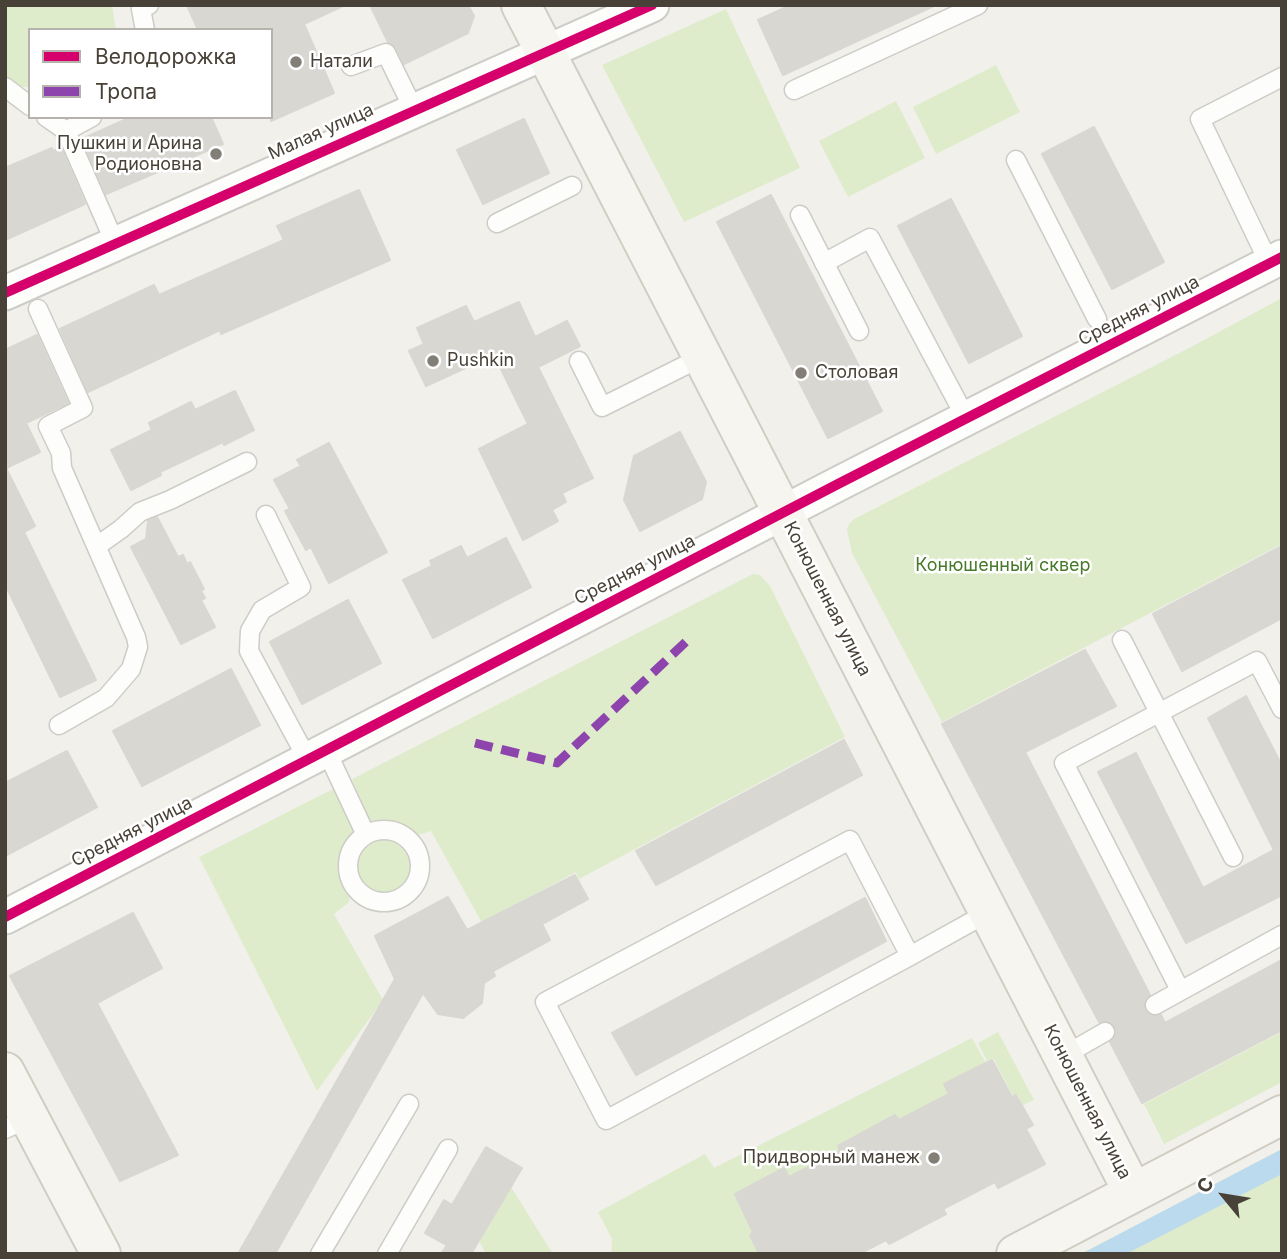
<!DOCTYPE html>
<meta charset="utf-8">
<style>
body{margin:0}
#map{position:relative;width:1287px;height:1259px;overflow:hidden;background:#f1f0eb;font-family:Inter,sans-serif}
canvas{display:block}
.frame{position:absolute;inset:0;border:7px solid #484137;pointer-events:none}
.legend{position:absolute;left:28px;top:28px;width:245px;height:91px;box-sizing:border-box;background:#fff;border:2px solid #b6b3af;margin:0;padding:9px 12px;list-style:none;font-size:21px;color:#484137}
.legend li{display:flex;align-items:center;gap:14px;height:35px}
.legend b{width:35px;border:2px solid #b6b3af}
.north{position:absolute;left:1189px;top:1161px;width:70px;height:70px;-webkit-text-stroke:5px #fff;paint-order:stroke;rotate:300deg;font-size:19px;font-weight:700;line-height:28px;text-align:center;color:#484137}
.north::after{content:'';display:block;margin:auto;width:24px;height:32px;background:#484137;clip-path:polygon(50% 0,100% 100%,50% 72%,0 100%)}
</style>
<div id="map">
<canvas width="1287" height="1259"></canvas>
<div class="frame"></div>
<ul class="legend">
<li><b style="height:9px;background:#d6006c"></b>Велодорожка</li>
<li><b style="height:9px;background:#8e44ad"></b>Тропа</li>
</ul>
<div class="north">С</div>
</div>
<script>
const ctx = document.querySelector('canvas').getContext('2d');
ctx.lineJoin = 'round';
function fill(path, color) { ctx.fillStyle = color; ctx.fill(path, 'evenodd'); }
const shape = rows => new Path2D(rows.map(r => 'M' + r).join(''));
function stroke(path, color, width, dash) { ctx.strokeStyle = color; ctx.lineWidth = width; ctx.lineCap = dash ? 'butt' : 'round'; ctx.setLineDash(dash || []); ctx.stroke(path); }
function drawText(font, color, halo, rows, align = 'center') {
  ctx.font = font + ' Inter,sans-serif'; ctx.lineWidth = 5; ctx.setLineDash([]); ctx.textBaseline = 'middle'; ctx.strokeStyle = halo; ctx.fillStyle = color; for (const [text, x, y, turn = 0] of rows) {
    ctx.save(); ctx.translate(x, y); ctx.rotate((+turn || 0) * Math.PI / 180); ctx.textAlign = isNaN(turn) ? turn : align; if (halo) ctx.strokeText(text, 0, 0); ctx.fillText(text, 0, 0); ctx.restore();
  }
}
fill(shape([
 [5,5,112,5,116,30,30,30,30,87,19,87,5,75],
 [726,9,800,168,684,222,602,65],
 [996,65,1020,112,936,154,913,107],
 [896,101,925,158,848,197,819,141],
 [1282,298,1282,544,942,722,852,553,847,530,849,524,854,519,1189,348],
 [753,574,760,575,770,586,845,737,579,879,576,872,482,923,431,831,415,836,400,825,369,820,352,779],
 [335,788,354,829,342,852,342,866,350,894,349,902,334,914,383,1000,317,1091,199,857],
 '357 867a27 27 0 1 1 54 0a27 27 0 1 1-54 0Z',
 [998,1032,1034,1100,1023,1105,1017,1094,1013,1096,993,1058,987,1061,978,1043],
 [1282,1032,1282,1082,1164,1144,1144,1104],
 [972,1038,986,1063,944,1084,949,1094,899,1120,895,1115,838,1146,840,1151,789,1177,783,1169,735,1194,753,1232,750,1235,759,1254,611,1254,612,1239,598,1212,705,1154,714,1168],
 [1282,1149,1282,1254,1081,1254],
 [511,1187,553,1254,486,1254,479,1241]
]), '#deeccc');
fill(shape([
 [1282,1149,1282,1174,1126,1254,1081,1254]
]), '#bcdaee');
const building = shape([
 [187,5,345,5,304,24,334,93,271,121,271,30,198,30,187,5],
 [370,5,468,5,474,16,468,33,404,64,396,47,388,42,370,5],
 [791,5,936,5,783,75,758,20,791,5],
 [131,117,211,117,223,144,106,194,82,139,131,117],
 [524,119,549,173,483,204,457,150,524,119],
 [1094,127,1164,262,1112,289,1042,154,1094,127],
 [52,148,53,151,61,148,85,204,5,240,5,168,52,148],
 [359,190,390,260,221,334,220,330,88,392,60,329,154,285,159,295,284,240,277,226,359,190],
 [771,195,882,411,828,438,717,222,771,195],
 [951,199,1022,336,969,363,898,226,951,199],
 [519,302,535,337,567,321,580,346,538,367,593,478,562,493,566,502,552,510,558,521,523,540,479,449,528,424,494,355,426,386,409,351,424,344,417,328,466,306,474,322,519,302],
 [37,335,68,403,26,423,40,452,6,468,35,526,24,532,96,680,60,697,5,584,5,350,37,335],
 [235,391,254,430,224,445,223,442,160,472,161,475,131,490,111,450,152,430,149,423,191,402,195,410,235,391],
 [680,432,706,482,702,499,640,531,624,500,634,456,680,432],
 [329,443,387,552,329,583,311,547,306,550,285,511,290,509,274,480,301,466,297,460,329,443],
 [157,517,178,557,183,555,187,564,190,562,204,589,201,591,205,598,201,600,215,627,181,644,131,547,146,539,148,521,157,517],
 [506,538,531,587,433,638,403,580,432,566,430,561,461,546,467,558,506,538],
 [1282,546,1282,618,1182,671,1153,614,1282,546],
 [348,600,381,663,302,704,270,642,348,600],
 [1085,650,1116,706,1025,752,1150,995,1144,1004,1145,1011,1154,1016,1161,1015,1165,1023,1282,960,1282,1030,1142,1103,1110,1042,1115,1037,1115,1027,1110,1022,1099,1022,942,724,1085,650],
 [231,669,260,725,142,786,113,731,231,669],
 [1246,696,1282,766,1282,895,1186,943,1098,772,1136,753,1203,888,1274,850,1208,718,1246,696],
 [844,740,862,775,656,885,636,851,844,740],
 [67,751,97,807,5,856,5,783,67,751],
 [575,875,588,899,542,924,550,940,493,971,495,976,484,983,482,1003,463,1018,438,1014,423,993,275,1254,238,1254,395,979,375,936,448,897,467,930,575,875],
 [865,898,886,941,636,1075,612,1033,865,898],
 [133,913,162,968,97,1003,178,1155,120,1181,10,976,133,913],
 [992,1060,1012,1097,1016,1095,1033,1125,1026,1129,1045,1164,998,1188,995,1182,943,1209,946,1214,889,1244,886,1240,859,1254,759,1254,750,1235,753,1232,735,1194,784,1168,789,1177,840,1151,838,1146,895,1115,899,1120,949,1094,944,1084,992,1060],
 [486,1147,522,1168,471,1254,441,1254,447,1245,425,1233,444,1200,452,1205,486,1147]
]);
fill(building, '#d9d7d2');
stroke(building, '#d9d7d1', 2);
const service = shape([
 [145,30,141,9,149,5],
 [351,66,386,53,414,110],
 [5,87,30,106],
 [794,90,978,5],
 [46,117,66,131,115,243],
 [66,131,92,117],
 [1016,160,1097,319],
 [800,215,859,331],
 [497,223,572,186],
 [824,263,870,238,967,420],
 [1269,263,1200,119,1282,77],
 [38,309,83,408,48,426,61,453,62,468,136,637,138,647,131,669,106,698,59,725],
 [579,361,602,407,702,357],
 [266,515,301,587,262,610,250,631,249,651,308,760],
 [97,546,121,529,140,512,170,500,247,462],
 [1122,640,1233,857],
 [326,750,366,835],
 '348 866a36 36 0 1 1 72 0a36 36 0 1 1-72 0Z',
 [910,956,850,840,545,1002,606,1120,910,956,989,912],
 [1180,990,1064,763,1257,661,1282,709],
 [1155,1005,1282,935],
 [1063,1056,1105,1032],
 [5,1129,29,1118],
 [320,1254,409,1104],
 [387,1254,448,1149]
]);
const minor = shape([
 [5,293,652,5],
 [5,917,838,484,1282,257]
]);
const secondary = shape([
 [521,5,1133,1192],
 [5,1072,101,1254],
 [1016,1254,1282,1115]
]);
stroke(service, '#cdccc7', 21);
stroke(minor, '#cdccc7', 37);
stroke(secondary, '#d0cdc2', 42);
stroke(service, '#fdfdfc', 18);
stroke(minor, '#fdfdfc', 33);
stroke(secondary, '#f7f5ef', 38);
stroke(shape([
 [475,743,557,763,690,638]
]), '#8e44ad', 9, [18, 9]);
stroke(shape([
 [5,293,652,5],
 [5,917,838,484,1282,257]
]), '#d6006c', 10);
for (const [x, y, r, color] of [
 [296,62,7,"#837e76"],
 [216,154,7,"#837e76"],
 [433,361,7,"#837e76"],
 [801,373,7,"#837e76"],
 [934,1158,7,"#837e76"]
]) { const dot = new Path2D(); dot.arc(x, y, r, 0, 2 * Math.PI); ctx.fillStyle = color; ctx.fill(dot); stroke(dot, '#fff', 2.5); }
drawText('18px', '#484137', '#fff', [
 ["Натали",310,62],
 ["Пушкин и Арина",202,144,"right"],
 ["Родионовна",202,165,"right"],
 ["Pushkin",447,361],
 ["Столовая",815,373],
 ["Придворный манеж",920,1158,"right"]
], 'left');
drawText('18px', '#484137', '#fff', [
 ["Малая улица",321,132,-24],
 ["Средняя улица",1139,311,-27],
 ["Средняя улица",635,570,-27],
 ["Конюшенная улица",827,599,63],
 ["Средняя улица",132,832,-27],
 ["Конюшенная улица",1087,1102,63]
]);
drawText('18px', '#47792a', '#fff', [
 ["Конюшенный сквер",1003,566]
]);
</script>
